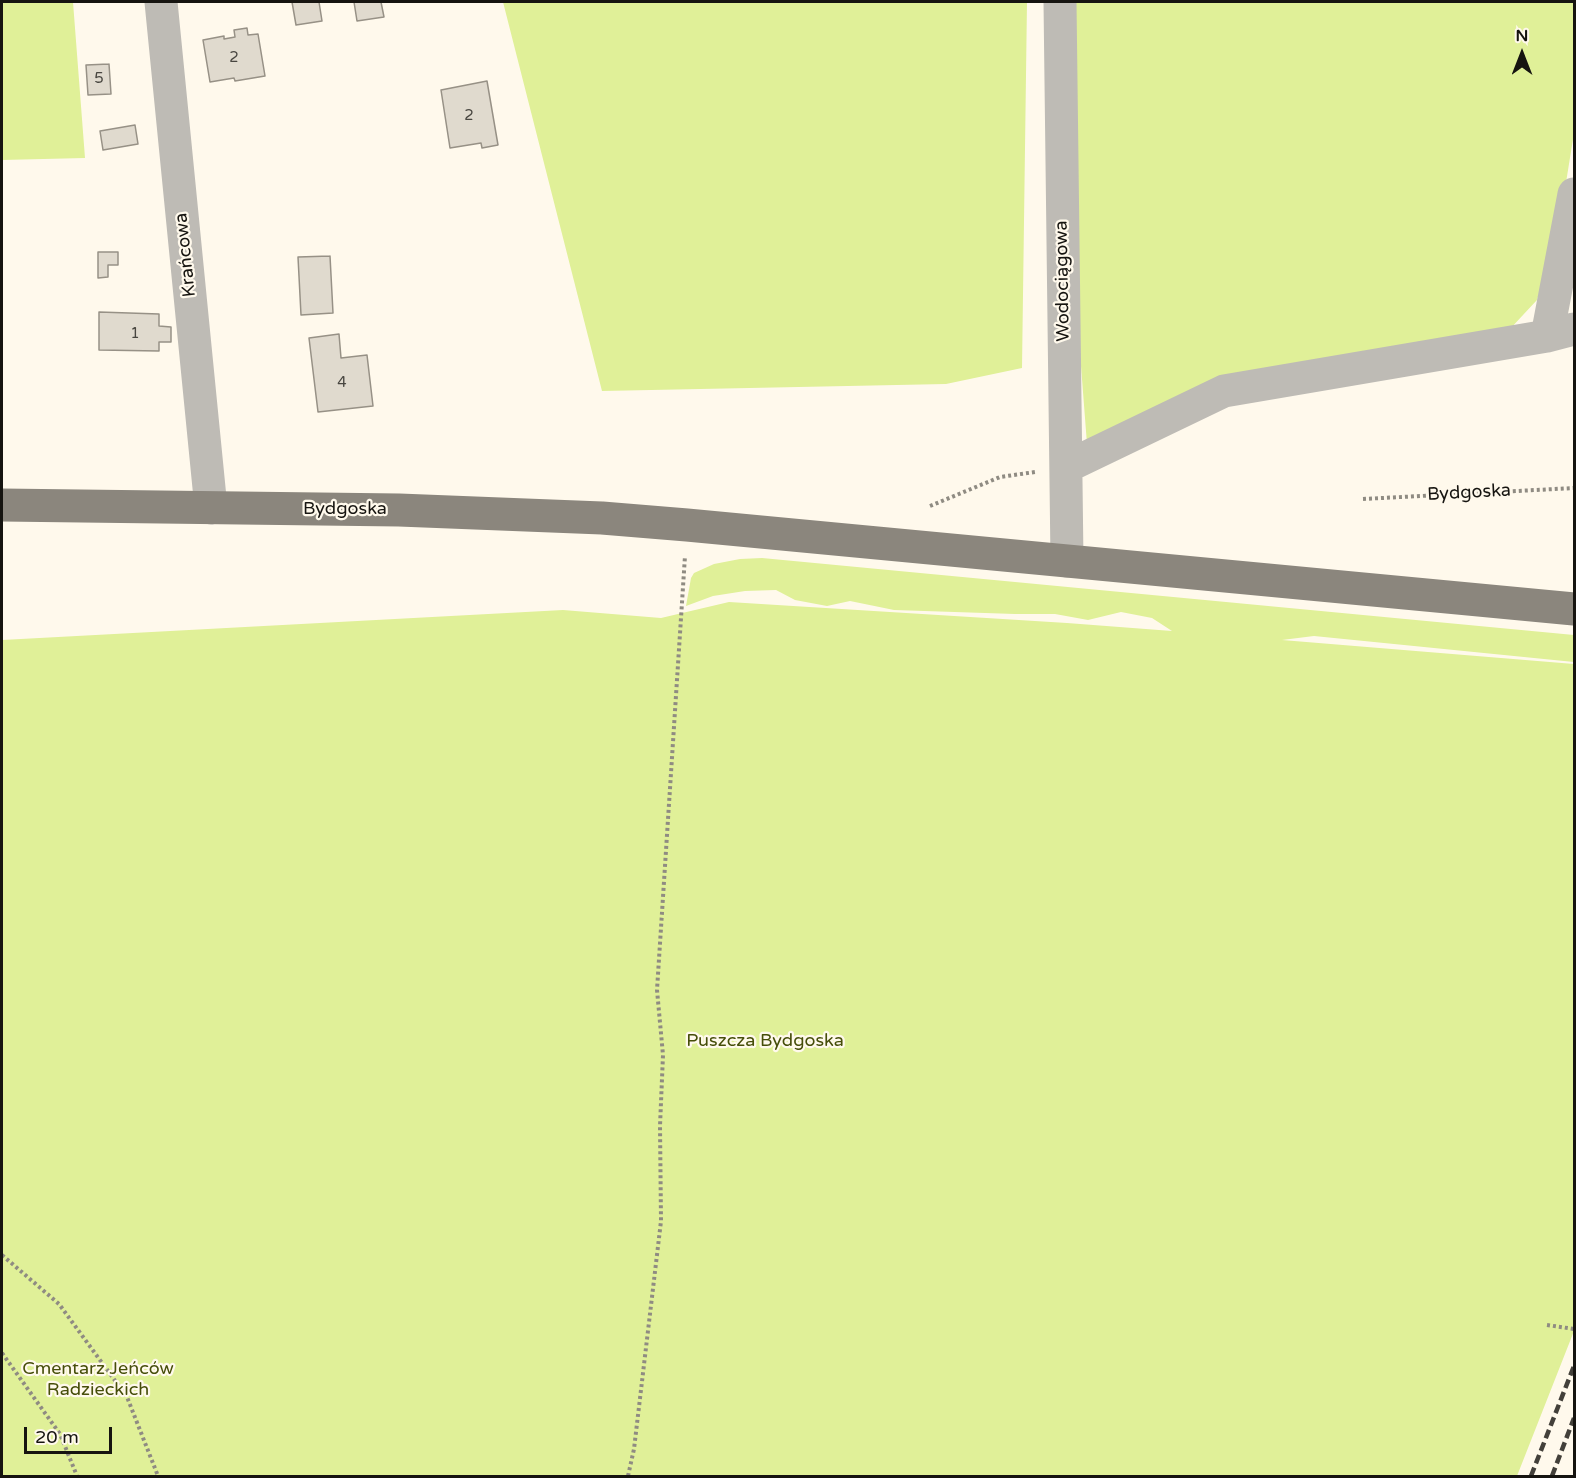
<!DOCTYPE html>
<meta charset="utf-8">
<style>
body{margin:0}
#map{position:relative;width:1576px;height:1478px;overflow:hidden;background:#fff9ec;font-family:"Varela Round",sans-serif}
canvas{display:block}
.frame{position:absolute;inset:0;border:3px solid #161410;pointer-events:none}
.north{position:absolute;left:1492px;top:24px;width:60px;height:60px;-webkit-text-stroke:4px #fff9ec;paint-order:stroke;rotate:0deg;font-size:16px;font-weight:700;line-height:24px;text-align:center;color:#161410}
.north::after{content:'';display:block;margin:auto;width:21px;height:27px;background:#161410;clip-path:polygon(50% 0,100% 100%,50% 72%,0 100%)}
.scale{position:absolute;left:24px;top:1427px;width:88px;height:27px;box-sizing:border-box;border:3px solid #161410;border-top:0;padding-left:8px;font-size:18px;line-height:21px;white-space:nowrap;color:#161410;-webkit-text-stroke:4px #fff9ec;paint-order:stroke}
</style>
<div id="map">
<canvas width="1576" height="1478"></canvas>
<div class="frame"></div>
<div class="north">N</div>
<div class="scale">20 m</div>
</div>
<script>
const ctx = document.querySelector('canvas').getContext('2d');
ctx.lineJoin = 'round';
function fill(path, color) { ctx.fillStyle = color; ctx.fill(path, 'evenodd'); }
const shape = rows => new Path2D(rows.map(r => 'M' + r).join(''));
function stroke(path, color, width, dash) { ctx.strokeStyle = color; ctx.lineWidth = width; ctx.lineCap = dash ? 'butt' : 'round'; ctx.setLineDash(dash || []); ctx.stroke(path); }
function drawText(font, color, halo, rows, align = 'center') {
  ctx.font = font + ' "Varela Round",sans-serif'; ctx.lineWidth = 4.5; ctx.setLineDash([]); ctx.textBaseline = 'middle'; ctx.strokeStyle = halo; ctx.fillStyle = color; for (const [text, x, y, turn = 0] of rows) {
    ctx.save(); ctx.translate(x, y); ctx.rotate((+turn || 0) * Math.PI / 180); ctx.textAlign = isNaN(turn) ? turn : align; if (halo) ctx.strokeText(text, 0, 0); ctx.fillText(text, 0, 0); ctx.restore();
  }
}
fill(shape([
 [2,2,73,2,85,158,2,160],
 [503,2,1027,2,1022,368,946,384,602,391],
 [1062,2,1574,2,1574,133,1558,232,1537,300,1509,330,1087,444,1077,314],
 [762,558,1574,635,1574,662,1314,636,1282,640,1574,664,1574,1331,1517,1476,2,1476,2,640,563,610,661,618,729,602,1067,623,1172,631,1152,618,1121,612,1088,620,1055,614,1015,614,894,610,850,601,827,606,795,600,776,590,745,591,713,596,686,606,691,578,694,573,714,564,740,559]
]), '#e0f098');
const building = shape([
 [292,2,319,2,322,21,296,25,292,2],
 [354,2,381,2,384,17,357,21,354,2],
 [247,28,248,35,258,34,265,76,235,81,234,78,210,82,203,40,224,36,224,39,235,37,234,30,247,28],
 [109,64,111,94,88,95,86,65,109,64],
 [487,81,498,145,482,148,481,143,450,148,441,90,487,81],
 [135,125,138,144,103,150,100,131,135,125],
 [98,252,118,252,118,265,108,265,108,277,98,278,98,252],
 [330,256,333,313,301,315,298,257,330,256],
 [99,312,159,314,159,326,171,327,171,342,159,342,159,351,99,350,99,312],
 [339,334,341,358,367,355,373,406,318,412,309,338,339,334]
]);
fill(building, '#e0dace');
stroke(building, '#979186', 1.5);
stroke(shape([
 [1363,499,1574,488],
 [930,506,1000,477,1035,472],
 [2,1255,59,1304,127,1397,158,1476],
 [1547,1325,1574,1329],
 [2,1353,60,1434,77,1476],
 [628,1476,634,1449,661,1221,660,1126,663,1055,657,990,685,556]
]), '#8f8b82', 4, [3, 3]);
stroke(shape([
 [161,2,211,508],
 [1060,2,1067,561],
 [1547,336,1574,194],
 [1066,467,1224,391,1547,336,1574,329]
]), '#bebbb5', 33);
stroke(shape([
 [2,505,399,510,602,518,687,525,1574,609]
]), '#8b867d', 33);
stroke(shape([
 [1531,1476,1574,1366],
 [1552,1476,1574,1418]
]), '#43403a', 4.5, [9, 4.5]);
drawText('15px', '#484640', null, [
 ["2",234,58],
 ["5",99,79],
 ["2",469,116],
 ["1",135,334],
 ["4",342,383]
]);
drawText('18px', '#161410', '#fff9ec', [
 ["Krańcowa",186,255,-96],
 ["Wodociągowa",1063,281,-91],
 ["Bydgoska",1469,493,-3],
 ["Bydgoska",345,509]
]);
drawText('18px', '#464e09', '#fff9ec', [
 ["Puszcza Bydgoska",765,1041],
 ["Cmentarz Jeńców",98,1369],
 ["Radzieckich",98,1390]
]);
</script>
